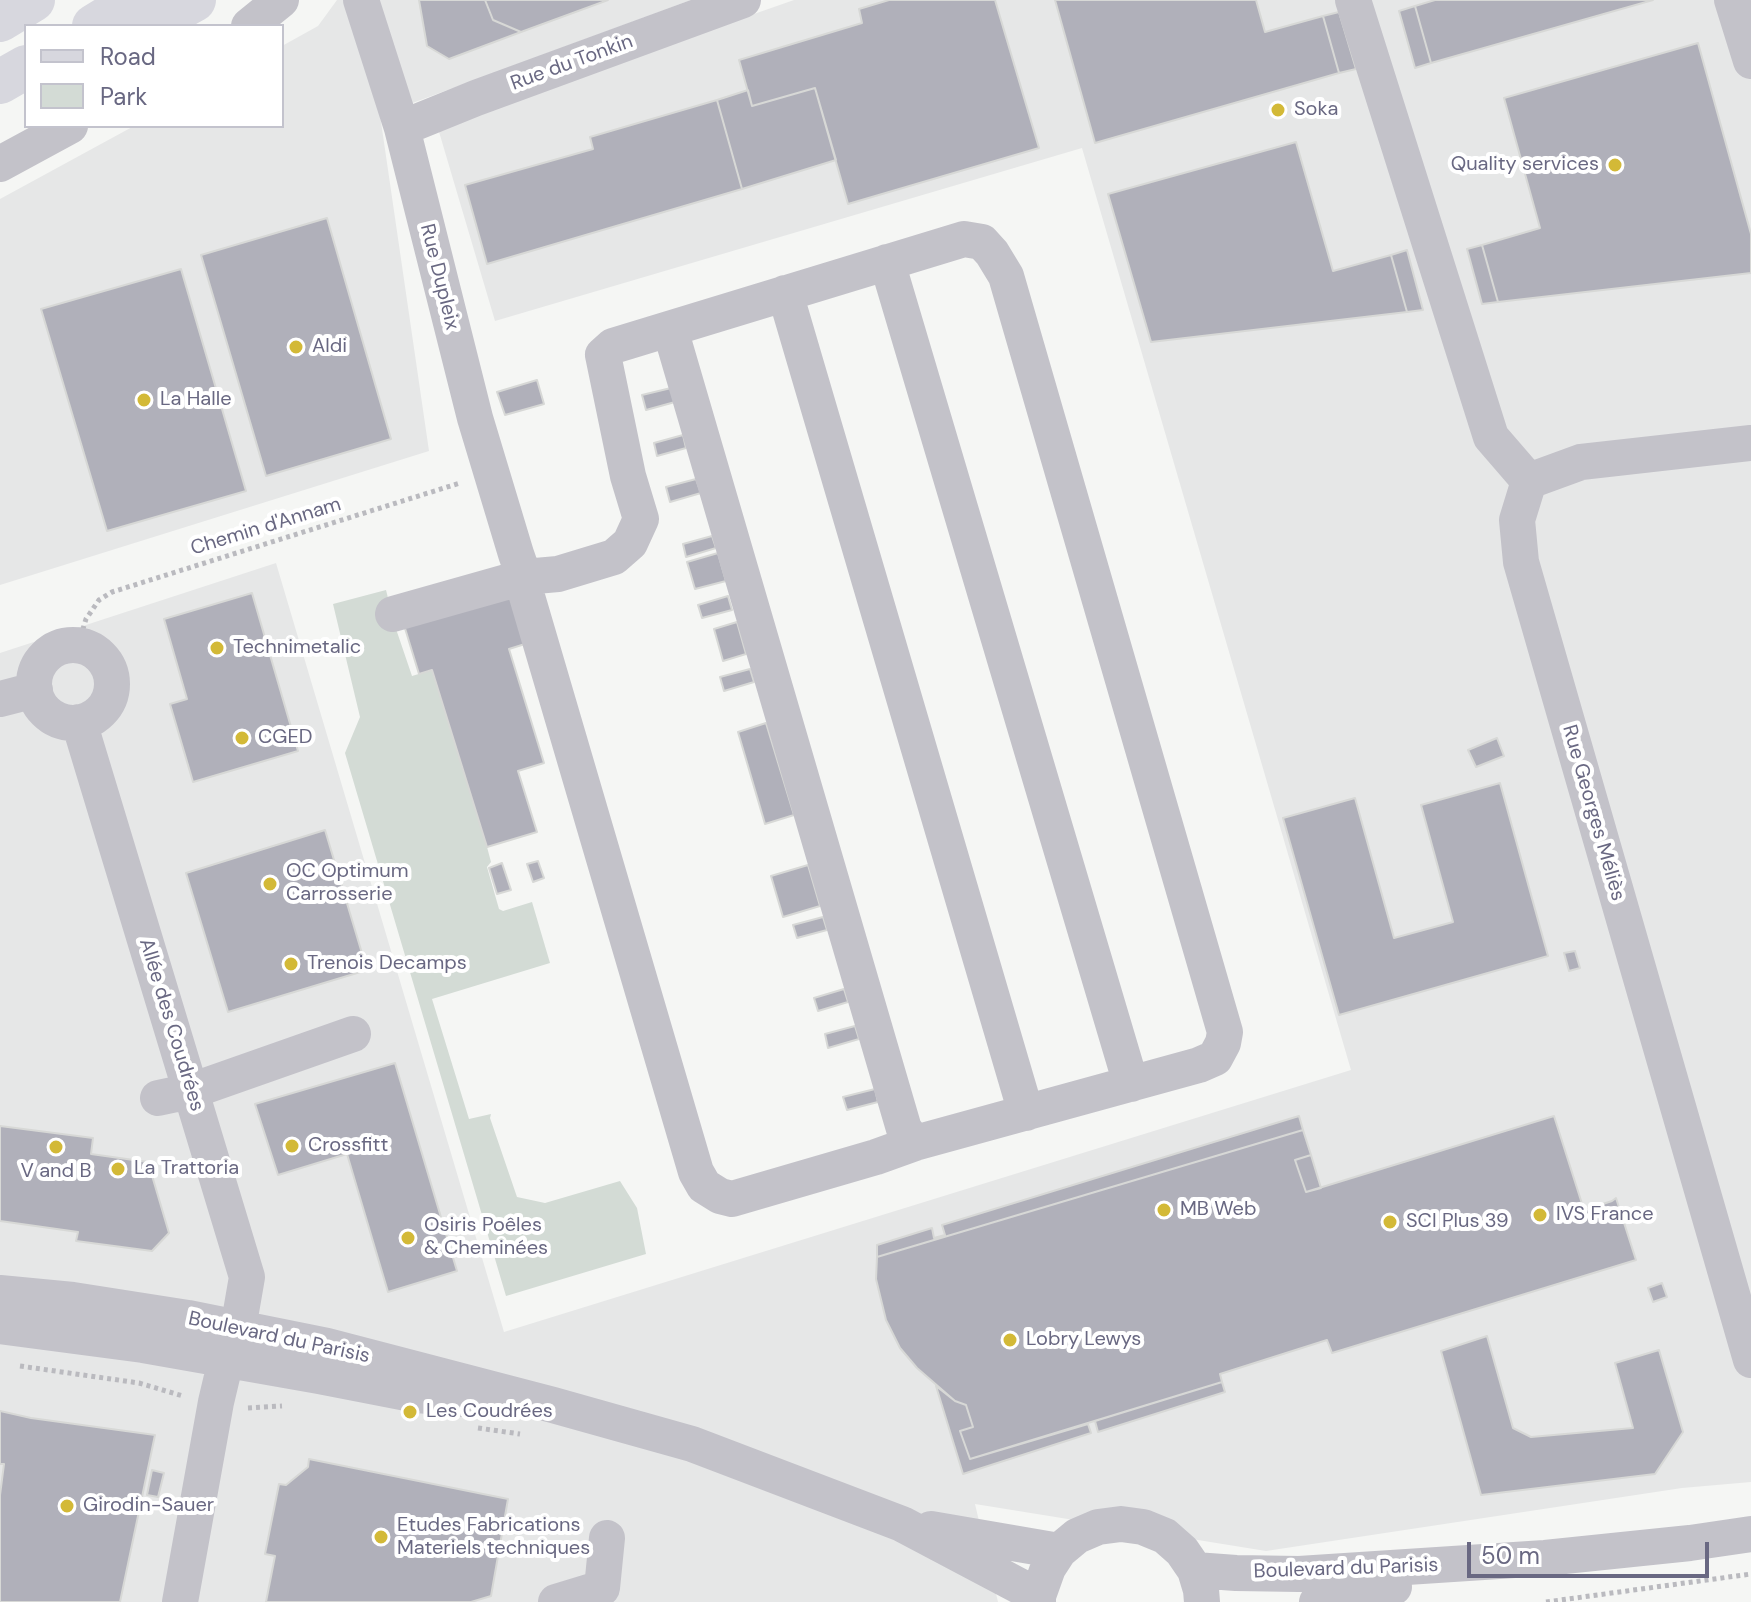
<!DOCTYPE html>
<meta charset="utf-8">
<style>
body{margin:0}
#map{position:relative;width:1751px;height:1602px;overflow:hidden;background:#f5f6f4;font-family:"DM Sans",sans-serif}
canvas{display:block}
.legend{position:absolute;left:24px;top:24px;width:260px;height:104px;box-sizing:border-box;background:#fff;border:2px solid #c3c3cd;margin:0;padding:10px 14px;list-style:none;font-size:24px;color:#696882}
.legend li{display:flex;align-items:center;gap:16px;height:40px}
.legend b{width:40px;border:2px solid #c3c3cd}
.scale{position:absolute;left:1467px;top:1542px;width:242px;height:36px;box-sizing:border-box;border:4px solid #696882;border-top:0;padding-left:10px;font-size:24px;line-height:28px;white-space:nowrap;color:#696882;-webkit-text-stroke:6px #fff;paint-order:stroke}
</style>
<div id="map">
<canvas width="1751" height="1602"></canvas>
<ul class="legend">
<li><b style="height:10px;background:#d7d7de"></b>Road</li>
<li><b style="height:22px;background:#d3dbd5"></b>Park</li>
</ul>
<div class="scale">50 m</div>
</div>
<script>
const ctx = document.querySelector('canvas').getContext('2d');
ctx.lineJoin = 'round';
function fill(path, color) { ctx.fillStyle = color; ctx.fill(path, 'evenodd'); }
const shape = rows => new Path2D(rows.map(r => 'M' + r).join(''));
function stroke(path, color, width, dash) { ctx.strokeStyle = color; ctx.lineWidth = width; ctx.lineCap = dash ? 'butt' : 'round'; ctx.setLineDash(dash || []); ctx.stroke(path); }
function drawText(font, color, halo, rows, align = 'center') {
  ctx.font = font + ' "DM Sans",sans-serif'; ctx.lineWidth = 8; ctx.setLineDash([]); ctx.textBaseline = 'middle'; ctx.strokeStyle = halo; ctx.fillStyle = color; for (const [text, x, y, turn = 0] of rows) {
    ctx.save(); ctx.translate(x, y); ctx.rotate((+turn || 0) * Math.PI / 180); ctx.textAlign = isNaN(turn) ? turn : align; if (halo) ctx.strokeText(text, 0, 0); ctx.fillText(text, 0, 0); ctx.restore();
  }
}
fill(shape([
 [337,0,691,0,380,115,429,451,0,585,0,199,134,126,282,126,282,46,318,26],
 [794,0,1751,0,1751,1482,1682,1488,1266,1551,975,1504,998,1602,0,1602,0,653,276,563,504,1332,1351,1070,1082,148,495,321,437,125]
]), '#e6e7e7');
fill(shape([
 [386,590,395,626,412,676,432,670,487,847,491,862,487,867,499,909,503,911,532,902,550,963,432,999,469,1119,491,1114,490,1118,517,1197,545,1203,620,1181,637,1208,646,1254,506,1296,345,753,360,717,333,604]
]), '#d3dbd5');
const building = shape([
 [419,0,485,0,493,20,521,32,449,59,427,46,419,0],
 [485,0,608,0,521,32,493,20,485,0],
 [889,0,995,0,1039,148,848,204,815,88,752,106,739,60,862,23,859,9,889,0],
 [1055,0,1256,0,1265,32,1323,16,1339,73,1095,143,1055,0],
 [1435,0,1653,0,1431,63,1415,6,1435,0],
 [1415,6,1431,63,1415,68,1399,11,1415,6],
 [1339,12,1356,69,1339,73,1323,16,1339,12],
 [1698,43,1751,234,1751,273,1498,302,1482,245,1540,228,1504,98,1698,43],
 [815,88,836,160,742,189,717,100,748,90,752,106,815,88],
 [717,100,742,189,487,264,465,185,593,149,590,137,717,100],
 [1296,142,1333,271,1391,255,1407,312,1151,342,1108,194,1296,142],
 [327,218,391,439,266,476,201,255,327,218],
 [1482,245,1498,302,1482,304,1467,249,1482,245],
 [1407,250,1423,310,1407,312,1391,255,1407,250],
 [181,269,246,491,107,531,41,309,181,269],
 [537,380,544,404,505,415,497,392,537,380],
 [671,388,675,402,646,410,642,395,671,388],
 [683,435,686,448,657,456,654,443,683,435],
 [696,479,701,493,670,502,666,487,696,479],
 [712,536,716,548,686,557,683,544,712,536],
 [718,553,726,581,695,589,687,562,718,553],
 [252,593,298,751,193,782,170,704,187,699,164,619,252,593],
 [509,593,525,644,509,649,544,763,518,771,537,832,487,847,432,670,419,674,404,625,509,593],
 [728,596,732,610,702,618,698,605,728,596],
 [737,622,746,654,723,661,714,629,737,622],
 [750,669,754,682,724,691,720,677,750,669],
 [766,723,794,815,765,824,738,732,766,723],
 [1497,738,1504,756,1476,767,1468,750,1497,738],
 [1500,783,1548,956,1339,1015,1283,818,1355,798,1394,938,1453,922,1421,805,1500,783],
 [325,830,367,970,228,1012,186,873,325,830],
 [538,861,544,878,533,882,527,864,538,861],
 [502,863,511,890,497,894,489,868,502,863],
 [808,865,820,906,783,917,771,876,808,865],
 [823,917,827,930,797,938,793,925,823,917],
 [1575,951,1580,968,1569,971,1564,953,1575,951],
 [844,989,848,1002,818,1011,814,998,844,989],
 [855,1026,859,1039,828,1048,825,1034,855,1026],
 [395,1063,457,1271,388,1292,347,1154,278,1175,255,1104,395,1063],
 [875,1089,878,1102,847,1110,843,1097,875,1089],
 [1299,1116,1303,1130,877,1257,877,1245,932,1228,934,1238,945,1235,942,1225,1299,1116],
 [1554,1116,1584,1210,1612,1201,1616,1198,1636,1260,1332,1353,1327,1340,1220,1374,1222,1382,970,1459,960,1431,973,1427,966,1405,955,1401,917,1368,900,1348,886,1320,876,1279,877,1257,1303,1130,1311,1155,1295,1160,1306,1192,1554,1116],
 [0,1126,93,1138,91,1154,148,1162,169,1233,152,1251,76,1241,78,1232,0,1221,0,1126],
 [1311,1155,1321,1188,1306,1192,1295,1160,1311,1155],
 [1662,1283,1667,1297,1653,1302,1648,1288,1662,1283],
 [1487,1336,1513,1428,1531,1437,1633,1428,1615,1363,1659,1350,1683,1432,1655,1474,1481,1495,1441,1351,1487,1336],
 [1222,1382,1225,1392,1098,1432,1095,1421,1222,1382],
 [936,1386,955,1401,966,1405,973,1427,960,1431,970,1459,1088,1424,1091,1433,963,1474,936,1386],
 [0,1411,31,1418,155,1435,120,1602,0,1602,0,1495,4,1464,0,1464,0,1411],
 [309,1459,508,1499,491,1596,471,1602,266,1602,275,1556,265,1554,279,1484,286,1485,308,1467,309,1459],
 [152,1470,164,1473,158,1497,147,1495,152,1470]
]);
fill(building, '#b0b0ba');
stroke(building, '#d7d8d6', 2);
stroke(shape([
 [78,645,86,619,99,600,112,592,460,483],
 [20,1366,139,1383,183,1396],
 [248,1408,282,1406],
 [478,1428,520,1434],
 [1546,1602,1751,1574]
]), '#bababf', 5, [4, 4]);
stroke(shape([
 [361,0,402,128,475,418,516,554,524,577,526,593,696,1172,704,1186,720,1196,732,1199,876,1157,915,1143],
 [1353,0,1491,437,1529,481],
 [1732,0,1751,61],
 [249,26,281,0],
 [402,128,476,98,743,0],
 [0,164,70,126],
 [887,262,1131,1084],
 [785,293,1026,1113],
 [1751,443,1581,462,1529,481,1517,520,1521,562,1751,1360],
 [393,614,524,577,558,574,614,557,630,543,641,519,628,476,603,355,613,346,964,239,982,242,992,253,1006,276,1225,1032,1223,1043,1215,1058,1199,1065,915,1143,904,1129,670,329],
 '34 684a39 39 0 1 1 78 0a39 39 0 1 1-78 0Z',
 [0,699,35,690],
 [79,722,247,1277,238,1329,226,1360,216,1402,180,1602],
 [158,1098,191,1091,353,1034],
 [0,1293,73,1300,188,1318,327,1346,553,1405,692,1444,902,1524,1038,1596],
 [0,1326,143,1345,319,1376,417,1395,463,1399],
 [931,1529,1059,1551],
 [1195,1570,1236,1573,1299,1574,1545,1558,1690,1543,1751,1534],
 [556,1602,602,1588,607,1538],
 [1038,1602,1038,1596,1048,1568,1059,1551,1077,1536,1098,1527,1121,1524,1143,1527,1165,1536,1182,1551,1195,1570,1201,1590,1202,1602],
 [1317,1602,1394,1587]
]), '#c3c2c9', 36);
stroke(shape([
 [0,20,33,0],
 [94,26,137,0],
 [147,26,194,0],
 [0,82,26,67]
]), '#d7d7de', 44);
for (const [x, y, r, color] of [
 [1278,110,8,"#d3b937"],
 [1615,165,8,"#d3b937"],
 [296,347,8,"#d3b937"],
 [144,400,8,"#d3b937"],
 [217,648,8,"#d3b937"],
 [242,738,8,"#d3b937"],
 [270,884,8,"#d3b937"],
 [291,964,8,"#d3b937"],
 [292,1146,8,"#d3b937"],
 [56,1147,8,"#d3b937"],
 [118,1169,8,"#d3b937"],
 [1164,1210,8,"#d3b937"],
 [1540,1215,8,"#d3b937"],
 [1390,1222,8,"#d3b937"],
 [408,1238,8,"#d3b937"],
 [1010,1340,8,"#d3b937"],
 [410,1412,8,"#d3b937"],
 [67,1506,8,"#d3b937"],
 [381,1537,8,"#d3b937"]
]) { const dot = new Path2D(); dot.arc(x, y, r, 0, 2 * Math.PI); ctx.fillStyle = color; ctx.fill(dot); stroke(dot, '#fff', 3); }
drawText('20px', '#696882', '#fff', [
 ["Rue du Tonkin",572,63,-20],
 ["Rue Dupleix",439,277,76],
 ["Chemin d'Annam",266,527,-17],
 ["Rue Georges Méliès",1593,813,74],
 ["Allée des Coudrées",171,1025,73],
 ["Boulevard du Parisis",279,1338,12],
 ["Boulevard du Parisis",1346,1569,-2]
]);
drawText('20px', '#696882', '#fff', [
 ["Soka",1294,110],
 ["Quality services",1599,165,"right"],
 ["Aldi",312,347],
 ["La Halle",160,400],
 ["Technimetalic",233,648],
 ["CGED",258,738],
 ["OC Optimum",286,872],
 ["Carrosserie",286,895],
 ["Trenois Decamps",307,964],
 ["Crossfitt",308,1146],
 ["La Trattoria",134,1169],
 ["V and B",56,1172,"center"],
 ["MB Web",1180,1210],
 ["IVS France",1556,1215],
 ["SCI Plus 39",1406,1222],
 ["Osiris Poêles",424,1226],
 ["& Cheminées",424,1249],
 ["Lobry Lewys",1026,1340],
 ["Les Coudrées",426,1412],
 ["Girodin-Sauer",83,1506],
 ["Etudes Fabrications",397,1526],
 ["Materiels techniques",397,1549]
], 'left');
</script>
